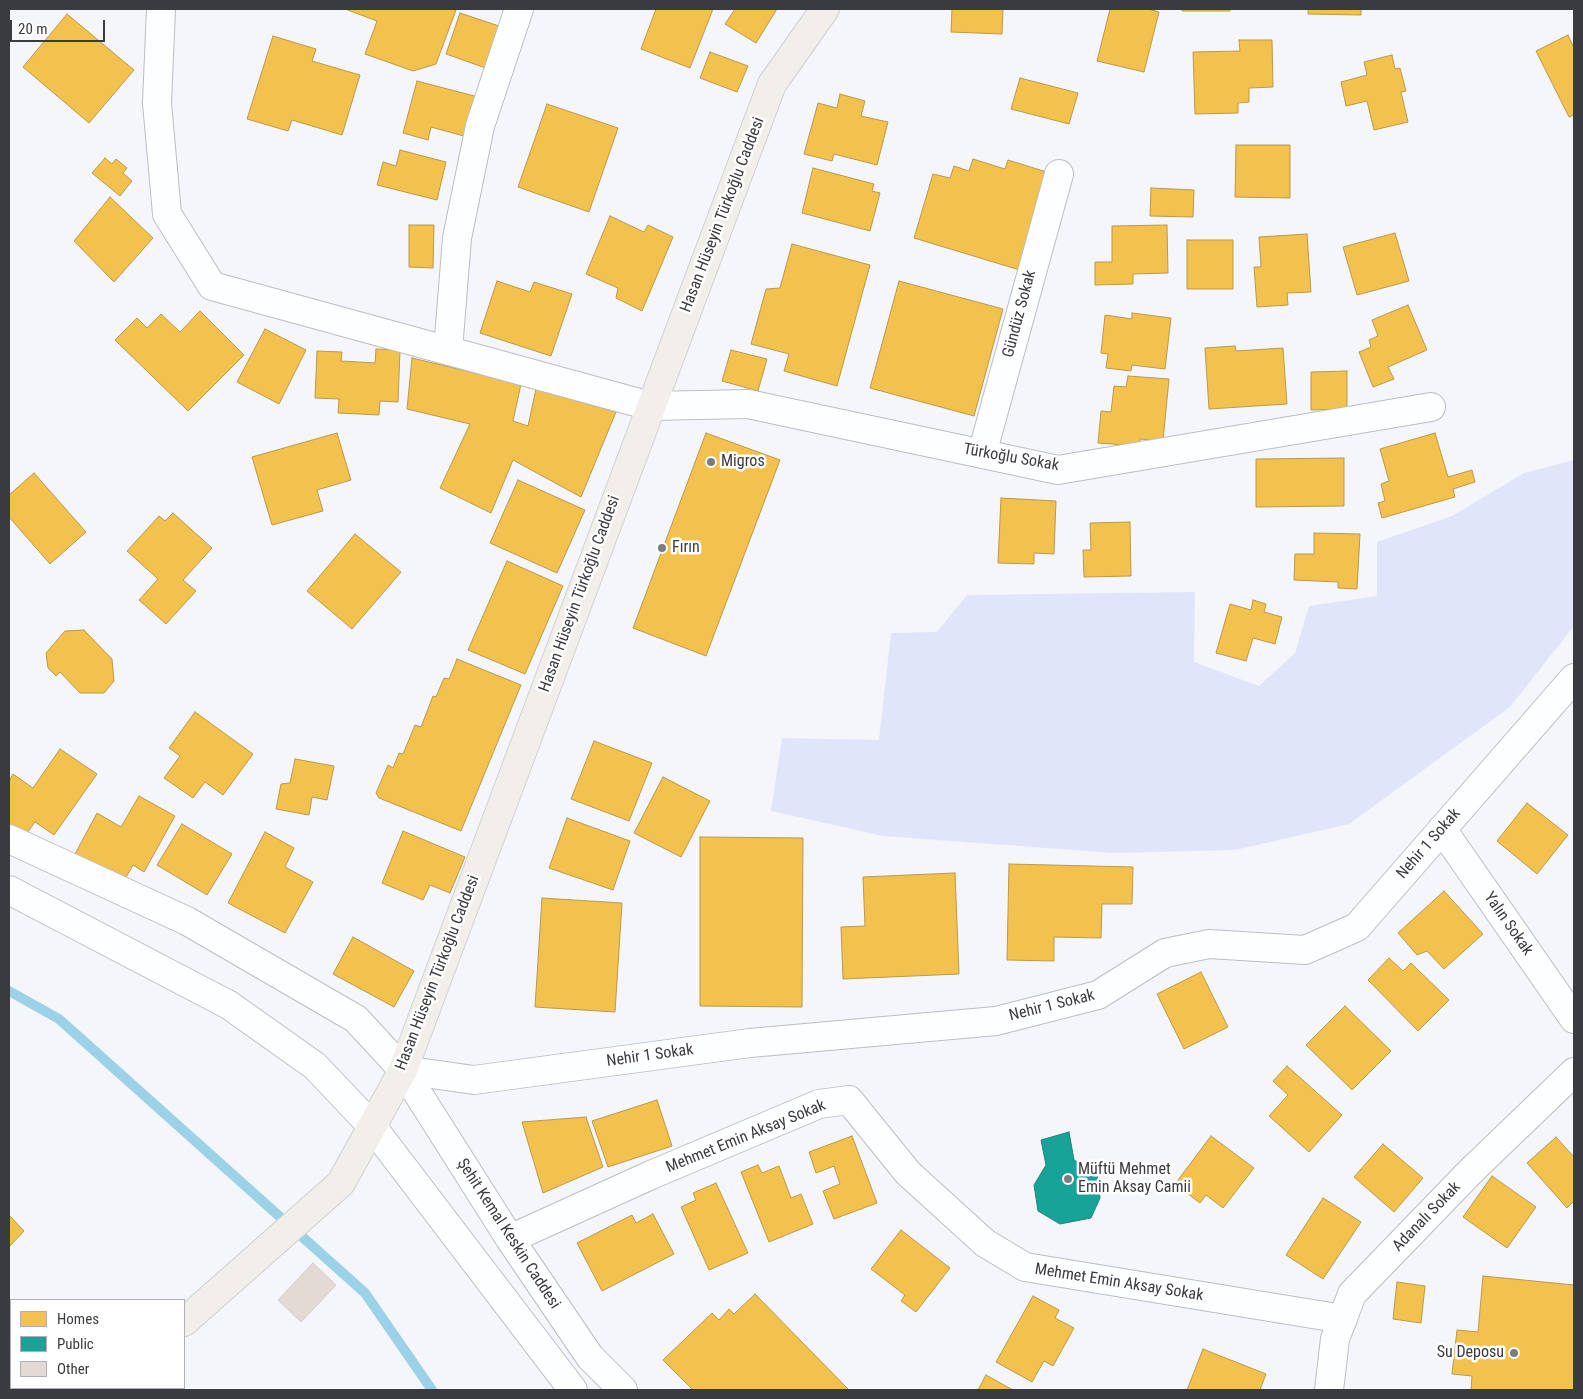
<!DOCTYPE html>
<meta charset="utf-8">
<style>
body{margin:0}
#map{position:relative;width:1583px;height:1399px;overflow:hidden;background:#f4f6fc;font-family:"Roboto Condensed",sans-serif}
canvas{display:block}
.frame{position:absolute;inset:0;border:10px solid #3a3b40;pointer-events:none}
.legend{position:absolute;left:10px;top:1299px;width:175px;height:90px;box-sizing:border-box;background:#fff;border:1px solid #b0b1b3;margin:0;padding:6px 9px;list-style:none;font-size:15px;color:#3a3b40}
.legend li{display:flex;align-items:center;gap:10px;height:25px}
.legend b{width:25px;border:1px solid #b0b1b3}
.scale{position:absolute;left:10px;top:20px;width:95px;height:22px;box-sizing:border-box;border:2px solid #3a3b40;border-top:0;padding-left:6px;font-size:15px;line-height:18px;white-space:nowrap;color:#3a3b40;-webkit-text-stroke:4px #fff;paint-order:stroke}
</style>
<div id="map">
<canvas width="1583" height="1399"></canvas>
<div class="frame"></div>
<ul class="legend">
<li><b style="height:14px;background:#f2c14e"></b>Homes</li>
<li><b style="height:14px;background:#17a398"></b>Public</li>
<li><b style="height:14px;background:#e4dad4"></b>Other</li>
</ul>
<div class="scale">20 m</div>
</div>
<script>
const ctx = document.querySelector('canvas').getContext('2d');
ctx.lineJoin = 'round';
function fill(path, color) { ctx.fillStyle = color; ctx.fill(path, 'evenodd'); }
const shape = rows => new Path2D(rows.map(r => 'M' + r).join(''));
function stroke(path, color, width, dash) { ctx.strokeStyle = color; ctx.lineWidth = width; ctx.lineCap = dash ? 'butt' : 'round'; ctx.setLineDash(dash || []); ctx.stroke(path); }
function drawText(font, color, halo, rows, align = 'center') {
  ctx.font = font + ' "Roboto Condensed",sans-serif'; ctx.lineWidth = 5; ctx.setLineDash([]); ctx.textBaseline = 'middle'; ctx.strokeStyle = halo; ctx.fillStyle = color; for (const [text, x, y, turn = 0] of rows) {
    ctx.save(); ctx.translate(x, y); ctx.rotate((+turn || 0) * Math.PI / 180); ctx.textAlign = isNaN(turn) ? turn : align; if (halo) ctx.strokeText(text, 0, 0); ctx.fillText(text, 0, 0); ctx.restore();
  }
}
fill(shape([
 [1574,460,1574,626,1510,707,1349,824,1235,850,1114,853,883,836,771,811,782,738,879,740,891,633,937,632,967,595,1195,592,1194,662,1259,686,1295,653,1309,606,1377,596,1377,542,1452,516,1524,473]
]), '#e0e5fa');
const homes = shape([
 [345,9,452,9,456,10,436,64,413,71,365,54,377,21,345,9],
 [656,9,713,9,690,68,641,49,656,9],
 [735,9,777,9,756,43,725,24,735,9],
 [952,9,1003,9,1002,34,951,32,952,9],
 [1110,9,1148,9,1159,12,1144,72,1097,61,1110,9],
 [1182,9,1230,9,1230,11,1182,11,1182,9],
 [1308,9,1361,9,1361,15,1308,14,1308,9],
 [460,13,508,29,494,71,446,54,460,13],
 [67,14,134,70,89,123,23,67,67,14],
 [1568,35,1574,48,1574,115,1569,117,1536,51,1568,35],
 [273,36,316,49,312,61,360,75,342,135,292,120,288,131,247,119,273,36],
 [1239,40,1272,40,1273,87,1249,88,1249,102,1238,103,1238,113,1195,114,1193,52,1240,51,1239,40],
 [710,52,748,66,737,92,700,78,710,52],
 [1392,55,1395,69,1400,68,1406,91,1401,92,1408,122,1374,130,1367,101,1346,106,1341,82,1367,75,1364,62,1392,55],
 [1020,78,1078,93,1069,124,1011,109,1020,78],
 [417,81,482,98,471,138,431,127,428,140,403,133,417,81],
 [840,94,865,101,861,116,888,122,877,165,834,154,832,161,804,154,818,103,837,108,840,94],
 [547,104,618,128,589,212,518,187,547,104],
 [1236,145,1290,145,1290,198,1235,197,1236,145],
 [400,150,446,162,437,200,377,185,383,162,396,166,400,150],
 [105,158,112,164,116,159,127,168,123,173,132,181,120,196,92,173,105,158],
 [973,159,1005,169,1008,160,1053,174,1023,271,914,238,933,174,950,178,954,166,969,171,973,159],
 [813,168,874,184,872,191,880,193,870,231,802,213,813,168],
 [1151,188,1194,190,1193,217,1150,216,1151,188],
 [110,197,153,238,114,282,74,241,110,197],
 [610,216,644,232,648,225,673,237,642,311,616,298,618,288,586,274,610,216],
 [409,225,434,225,433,268,409,267,409,225],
 [1167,225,1168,273,1133,274,1133,284,1095,285,1095,262,1112,262,1112,226,1167,225],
 [1395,233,1409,281,1357,295,1343,247,1395,233],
 [1307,234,1311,292,1287,293,1288,305,1257,307,1254,267,1261,267,1259,237,1307,234],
 [1187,240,1233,240,1233,289,1187,289,1187,240],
 [792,244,870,265,837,386,784,371,789,354,751,344,766,289,780,288,792,244],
 [497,281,530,292,534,282,572,294,551,356,480,333,497,281],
 [899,281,1003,309,974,416,870,388,899,281],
 [1408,305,1427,350,1388,367,1394,379,1373,387,1359,352,1371,347,1369,340,1378,336,1372,320,1408,305],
 [200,311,244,355,188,411,115,340,137,318,147,328,161,314,180,332,200,311],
 [1132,313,1171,318,1165,369,1132,365,1131,371,1106,368,1108,354,1101,353,1105,315,1132,319,1132,313],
 [265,329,306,350,279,404,237,382,265,329],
 [1235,346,1236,351,1283,348,1287,404,1209,409,1205,348,1235,346],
 [376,349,400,350,398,402,380,401,379,415,338,413,339,399,315,398,317,351,342,352,341,361,375,363,376,349],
 [731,350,767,359,758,391,722,381,731,350],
 [412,358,521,384,513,421,528,426,536,389,616,412,581,497,513,460,491,513,440,488,470,424,407,409,412,358],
 [1347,371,1347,409,1311,410,1311,372,1347,371],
 [1128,376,1169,379,1163,441,1140,439,1139,446,1098,443,1101,411,1111,412,1114,386,1126,387,1128,376],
 [337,433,351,480,317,490,323,511,272,525,252,457,337,433],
 [706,433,780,460,706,656,633,628,706,433],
 [1435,433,1448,477,1472,470,1475,482,1453,489,1455,497,1382,518,1378,503,1385,501,1381,484,1389,481,1380,449,1435,433],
 [1344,458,1344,506,1256,507,1256,459,1344,458],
 [34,473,86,532,50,564,9,517,9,495,34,473],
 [518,480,585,510,557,573,490,543,518,480],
 [1001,498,1056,501,1054,554,1034,553,1034,564,998,563,1001,498],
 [173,513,212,548,183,580,196,591,166,624,139,600,158,579,127,551,159,516,165,521,173,513],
 [1130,522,1131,576,1084,577,1083,550,1091,550,1090,523,1130,522],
 [1314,533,1360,534,1357,589,1338,588,1338,582,1294,580,1295,554,1314,554,1314,533],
 [355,534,401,572,352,629,307,591,355,534],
 [507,561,563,586,525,674,468,650,507,561],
 [1253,600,1266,604,1264,612,1282,617,1275,644,1253,638,1246,661,1216,653,1230,604,1251,610,1253,600],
 [84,630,112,659,114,681,104,693,80,693,60,672,56,676,48,668,46,653,65,631,84,630],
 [457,659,521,685,461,831,379,798,376,793,388,765,393,768,399,753,403,754,415,725,421,727,433,696,436,697,444,678,449,679,457,659],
 [195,712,253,754,223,795,205,782,193,798,164,778,180,756,169,748,195,712],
 [594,741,652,763,629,821,571,799,594,741],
 [60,749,97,774,54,835,35,822,24,837,9,827,9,781,13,774,33,788,60,749],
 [295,759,334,766,327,800,312,797,309,815,276,809,281,784,290,783,295,759],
 [663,777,710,801,681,857,634,833,663,777],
 [139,796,175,816,144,872,133,865,124,881,75,854,97,813,121,827,139,796],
 [1527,803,1568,835,1537,874,1497,841,1527,803],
 [567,818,630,841,613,890,549,868,567,818],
 [182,824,232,854,207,895,157,865,182,824],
 [403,831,465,857,450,893,430,885,423,900,382,883,403,831],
 [265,832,294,848,285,867,313,882,285,933,228,903,265,832],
 [700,837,803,838,802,1007,700,1006,700,837],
 [1009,864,1133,867,1132,904,1102,904,1101,938,1054,937,1054,961,1007,960,1009,864],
 [955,873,959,974,843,979,841,927,865,926,863,877,955,873],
 [1444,891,1483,934,1444,969,1427,951,1417,955,1398,933,1444,891],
 [542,898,622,903,615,1012,535,1007,542,898],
 [353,937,414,971,394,1007,333,974,353,937],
 [1389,958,1403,971,1411,963,1449,1000,1418,1031,1368,980,1389,958],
 [1201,972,1228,1027,1184,1049,1157,994,1201,972],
 [1345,1006,1391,1051,1352,1090,1306,1045,1345,1006],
 [1287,1066,1342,1115,1309,1152,1269,1116,1288,1095,1273,1081,1287,1066],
 [657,1100,672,1146,608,1167,592,1121,657,1100],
 [586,1117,603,1167,543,1193,522,1122,586,1117],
 [852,1136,877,1203,834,1219,823,1191,840,1184,834,1166,816,1173,809,1152,852,1136],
 [1211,1136,1254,1168,1223,1208,1206,1195,1200,1203,1175,1184,1211,1136],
 [1556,1137,1574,1157,1574,1201,1567,1208,1527,1163,1556,1137],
 [1383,1144,1423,1178,1394,1212,1354,1177,1383,1144],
 [758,1165,762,1173,779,1166,791,1198,801,1194,813,1224,769,1242,741,1172,758,1165],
 [1492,1176,1536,1207,1507,1248,1463,1217,1492,1176],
 [716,1183,748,1253,709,1270,681,1207,696,1200,693,1193,716,1183],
 [1323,1198,1361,1222,1323,1279,1286,1255,1323,1198],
 [653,1214,674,1254,602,1291,577,1243,632,1215,636,1223,653,1214],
 [9,1215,24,1231,9,1247,9,1215],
 [901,1230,950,1268,916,1312,901,1301,905,1295,871,1269,901,1230],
 [1483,1276,1574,1285,1574,1390,1471,1390,1472,1376,1452,1374,1457,1330,1478,1332,1483,1276],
 [1397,1282,1425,1286,1421,1323,1393,1319,1397,1282],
 [755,1294,849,1390,693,1390,663,1360,712,1313,719,1320,729,1309,734,1314,755,1294],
 [1033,1296,1059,1310,1055,1318,1074,1328,1053,1366,1044,1361,1032,1382,996,1362,1033,1296],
 [1203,1349,1266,1374,1260,1390,1187,1390,1203,1349],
 [986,1375,1013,1390,978,1390,986,1375]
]);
fill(homes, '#f2c14e');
stroke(homes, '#bb994a', 1);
const public = shape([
 [1069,1132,1074,1160,1097,1173,1100,1198,1091,1218,1060,1224,1038,1211,1034,1185,1046,1165,1041,1140,1069,1132],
 [9,1333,11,1337,11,1368,9,1371,9,1333]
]);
fill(public, '#17a398');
stroke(public, '#22847e', 1);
stroke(shape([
 [9,991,59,1019,365,1293,432,1390]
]), '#9bd2e7', 10);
const building = shape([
 [313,1263,336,1285,301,1322,278,1300,313,1263]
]);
fill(building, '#e4dad4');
stroke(building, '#cccbcc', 1);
const minor = shape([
 [161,9,157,103,167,214,212,286,650,406,748,404,1058,470,1431,407],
 [448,350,457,238,480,126,519,9],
 [982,454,1059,174],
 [1442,829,1574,1019],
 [9,839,187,921,356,1019,403,1070,510,1239,590,1357,623,1390],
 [9,890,229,1005,315,1066,371,1125,573,1390],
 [403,1070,474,1080,750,1043,996,1021,1098,995,1165,953,1209,944,1305,950,1357,927,1574,678],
 [510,1239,651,1175,819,1104,849,1100,908,1173,985,1243,1025,1267,1343,1319],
 [1329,1390,1335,1339,1352,1294,1471,1171,1574,1072]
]);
const major = shape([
 [184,1322,341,1183,403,1070,772,84,825,9],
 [106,1390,109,1388]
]);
stroke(minor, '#bcbec2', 30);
stroke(major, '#d0d1d4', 30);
stroke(minor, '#fdfeff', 28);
stroke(major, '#f2efea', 28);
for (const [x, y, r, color] of [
 [711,462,5,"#7b7c82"],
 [662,548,5,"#7b7c82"],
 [1068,1179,5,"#7b7c82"],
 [1514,1353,5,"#7b7c82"]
]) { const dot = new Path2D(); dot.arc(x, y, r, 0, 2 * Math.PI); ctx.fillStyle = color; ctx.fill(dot); stroke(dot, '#fff', 2); }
drawText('16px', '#3a3b40', '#fff', [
 ["Hasan Hüseyin Türkoğlu Caddesi",723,215,-69],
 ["Gündüz Sokak",1020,314,-75],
 ["Türkoğlu Sokak",1011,458,10],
 ["Hasan Hüseyin Türkoğlu Caddesi",580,594,-70],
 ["Nehir 1 Sokak",1429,844,-49],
 ["Yalın Sokak",1508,924,55],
 ["Hasan Hüseyin Türkoğlu Caddesi",438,973,-69],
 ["Nehir 1 Sokak",1052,1006,-14],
 ["Nehir 1 Sokak",650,1056,-8],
 ["Mehmet Emin Aksay Sokak",746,1137,-22],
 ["Adanalı Sokak",1427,1217,-46],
 ["Şehit Kemal Keskin Caddesi",508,1234,57],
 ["Mehmet Emin Aksay Sokak",1119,1283,9]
]);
drawText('16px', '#3a3b40', '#fff', [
 ["Migros",721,462],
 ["Fırın",672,548],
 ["Müftü Mehmet",1078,1170],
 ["Emin Aksay Camii",1078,1188],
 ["Su Deposu",1504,1353,"right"]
], 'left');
</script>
